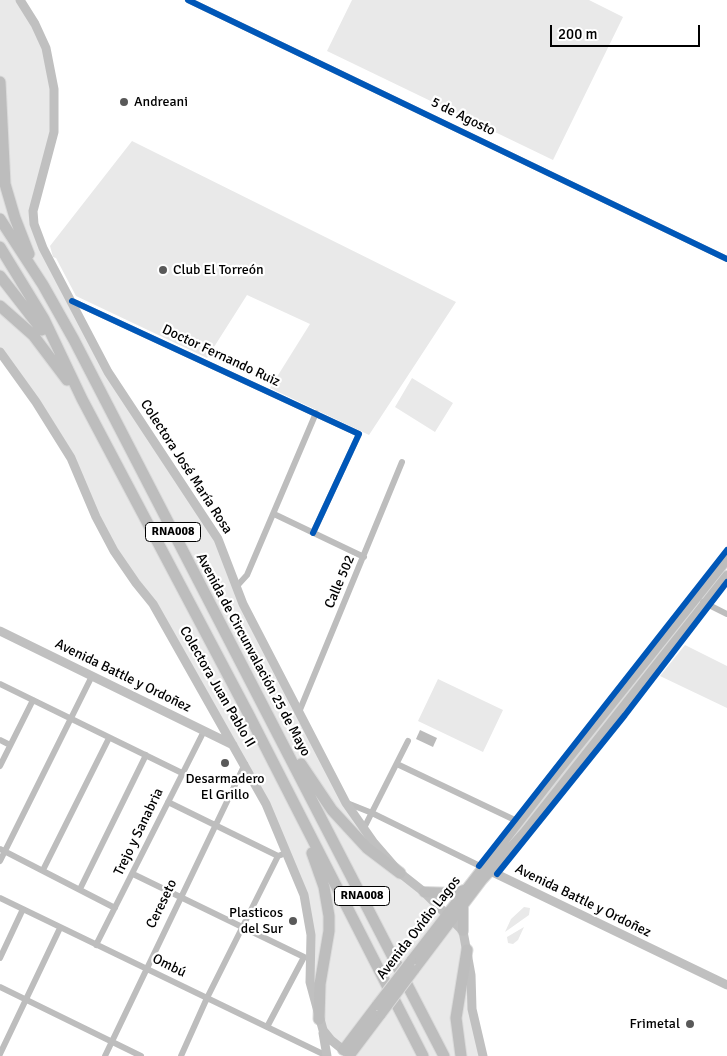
<!DOCTYPE html>
<meta charset="utf-8">
<style>
body{margin:0}
#map{position:relative;width:727px;height:1056px;overflow:hidden;background:#fff;font-family:Signika,sans-serif}
canvas{display:block}
.scale{position:absolute;left:550px;top:25px;width:150px;height:22px;box-sizing:border-box;border:2px solid #000;border-top:0;padding-left:6px;font-size:15px;line-height:18px;white-space:nowrap;color:#000;-webkit-text-stroke:4px #fff;paint-order:stroke}
</style>
<div id="map">
<canvas width="727" height="1056"></canvas>
<div class="scale">200 m</div>
</div>
<script>
const ctx = document.querySelector('canvas').getContext('2d');
ctx.lineJoin = 'round';
function fill(path, color) { ctx.fillStyle = color; ctx.fill(path, 'evenodd'); }
const shape = rows => new Path2D(rows.map(r => 'M' + r).join(''));
function stroke(path, color, width, dash) { ctx.strokeStyle = color; ctx.lineWidth = width; ctx.lineCap = dash ? 'butt' : 'round'; ctx.setLineDash(dash || []); ctx.stroke(path); }
function drawText(font, color, halo, rows, align = 'center') {
  ctx.font = font + ' Signika,sans-serif'; ctx.lineWidth = 4.5; ctx.setLineDash([]); ctx.textBaseline = 'middle'; ctx.strokeStyle = halo; ctx.fillStyle = color; for (const [text, x, y, turn = 0] of rows) {
    ctx.save(); ctx.translate(x, y); ctx.rotate((+turn || 0) * Math.PI / 180); ctx.textAlign = isNaN(turn) ? turn : align; if (halo) ctx.strokeText(text, 0, 0); ctx.fillText(text, 0, 0); ctx.restore();
  }
}
fill(shape([
 [0,0,20,0,46,48,55,110,34,224,108,372,218,539,243,604,322,755,374,843,463,931,483,1056,351,1056,331,1040,313,997,309,917,266,804,153,604,114,551,71,458,0,352],
 [352,0,589,0,623,17,553,160,327,51],
 [132,141,456,302,369,435,270,388,310,324,247,295,207,358,76,296,56,258,53,257,50,246],
 [412,378,453,403,435,432,395,407],
 [685,645,727,666,727,708,660,676],
 [438,679,503,710,483,752,418,721],
 [524,907,530,908,529,915,505,932,511,919],
 [524,927,518,940,513,944,508,943,507,937]
]), '#e9e9e9');
fill(shape([
 [420,730,437,738,433,747,416,739]
]), '#bbb');
const primary = shape([
 [424,892,455,893,467,889],
 [463,907,463,931],
 [411,961,557,772,727,559],
 [414,970,482,880,525,832,727,576],
 [343,1050,377,1005],
 [350,1055,381,1014]
]);
const motorway = shape([
 [0,82,5,184,15,218,29,254],
 [0,219,43,285,74,340,444,1056],
 [0,247,44,319,82,399,249,715,423,1056],
 [0,276,42,330],
 [0,306,33,335,67,380],
 [301,764,332,810,367,848,400,873],
 [312,853,324,887,329,916,329,931,320,984,319,1019],
 [461,1056,456,1018,467,950]
]);
stroke(primary, '#dbdbdb', 12);
stroke(motorway, '#dbdbdb', 13);
stroke(shape([
 [188,0,727,259],
 [72,301,359,434,313,533],
 [274,514,364,557],
 [237,586,247,575,316,413],
 [703,602,727,614],
 [0,684,182,773],
 [299,712,402,462],
 [0,740,10,745],
 [397,764,519,822],
 [0,766,33,700],
 [168,802,278,856],
 [347,803,372,813,484,868],
 [364,828,408,741],
 [0,849,115,908],
 [0,861,92,676],
 [43,870,109,738],
 [133,874,304,957],
 [80,889,146,755],
 [0,898,327,1056],
 [96,945,204,731],
 [0,958,23,909],
 [0,987,141,1056],
 [267,1027,304,957],
 [0,1054,60,928],
 [105,1056,245,764],
 [181,1056,207,998,278,856,286,853]
]), '#bdbdbd', 6);
stroke(shape([
 [20,0,35,24,46,48,54,89,54,132,33,211,34,224,43,248,108,372,218,539,243,604,346,803,374,843,400,873,424,892,463,931,471,975,472,1009,483,1056],
 [0,352,36,402,71,458,96,517,114,551,136,583,153,604,266,804,304,895,311,935,310,982,323,1030,331,1040,347,1053],
 [0,631,233,745],
 [484,868,727,985],
 [323,1033,327,1056]
]), '#c0c0c0', 9);
stroke(primary, '#bdbdbd', 10);
stroke(motorway, '#bdbdbd', 11);
const primaryBridge = shape([
 [377,1005,411,961],
 [381,1014,414,970]
]);
stroke(primaryBridge, '#dbdbdb', 12, []);
stroke(primaryBridge, '#bdbdbd', 10);
stroke(shape([
 [188,0,727,259],
 [72,301,359,434,313,533],
 [479,866,727,550],
 [497,874,625,715,727,582]
]), '#0057b8', 6);
for (const [x, y, r, color] of [
 [124,102,5,"#595959"],
 [163,270,5,"#595959"],
 [225,763,5,"#595959"],
 [293,921,5,"#595959"],
 [690,1024,5,"#595959"]
]) { const dot = new Path2D(); dot.arc(x, y, r, 0, 2 * Math.PI); ctx.fillStyle = color; ctx.fill(dot); stroke(dot, '#fff', 2); }
for (const [x, y, w] of [
 [173,532,55],
 [362,896,55]
]) { const box = new Path2D(); box.roundRect(x - w / 2, y - 9.5, w, 19, 4); ctx.fillStyle = '#fff'; ctx.fill(box); stroke(box, '#000', 1); }
drawText('bold 12px', '#000', null, [
 ["RNA008",173,532],
 ["RNA008",362,896]
]);
drawText('14px', '#000', '#fff', [
 ["Andreani",134,102],
 ["Club El Torreón",173,270],
 ["Desarmadero",225,779,"center"],
 ["El Grillo",225,795,"center"],
 ["Plasticos",283,913,"right"],
 ["del Sur",283,929,"right"],
 ["Frimetal",680,1024,"right"]
], 'left');
drawText('14px', '#000', '#fff', [
 ["5 de Agosto",463,117,26],
 ["Doctor Fernando Ruiz",221,356,25],
 ["Colectora José María Rosa",186,467,57],
 ["Calle 502",340,582,-67],
 ["Avenida de Circunvalación 25 de Mayo",253,655,62],
 ["Avenida Battle y Ordoñez",123,676,26],
 ["Colectora Juan Pablo II",217,687,60],
 ["Trejo y Sanabria",139,832,-64],
 ["Avenida Battle y Ordoñez",583,901,26],
 ["Cereseto",162,904,-64],
 ["Avenida Ovidio Lagos",419,928,-52],
 ["Ombú",169,966,26]
]);
</script>
